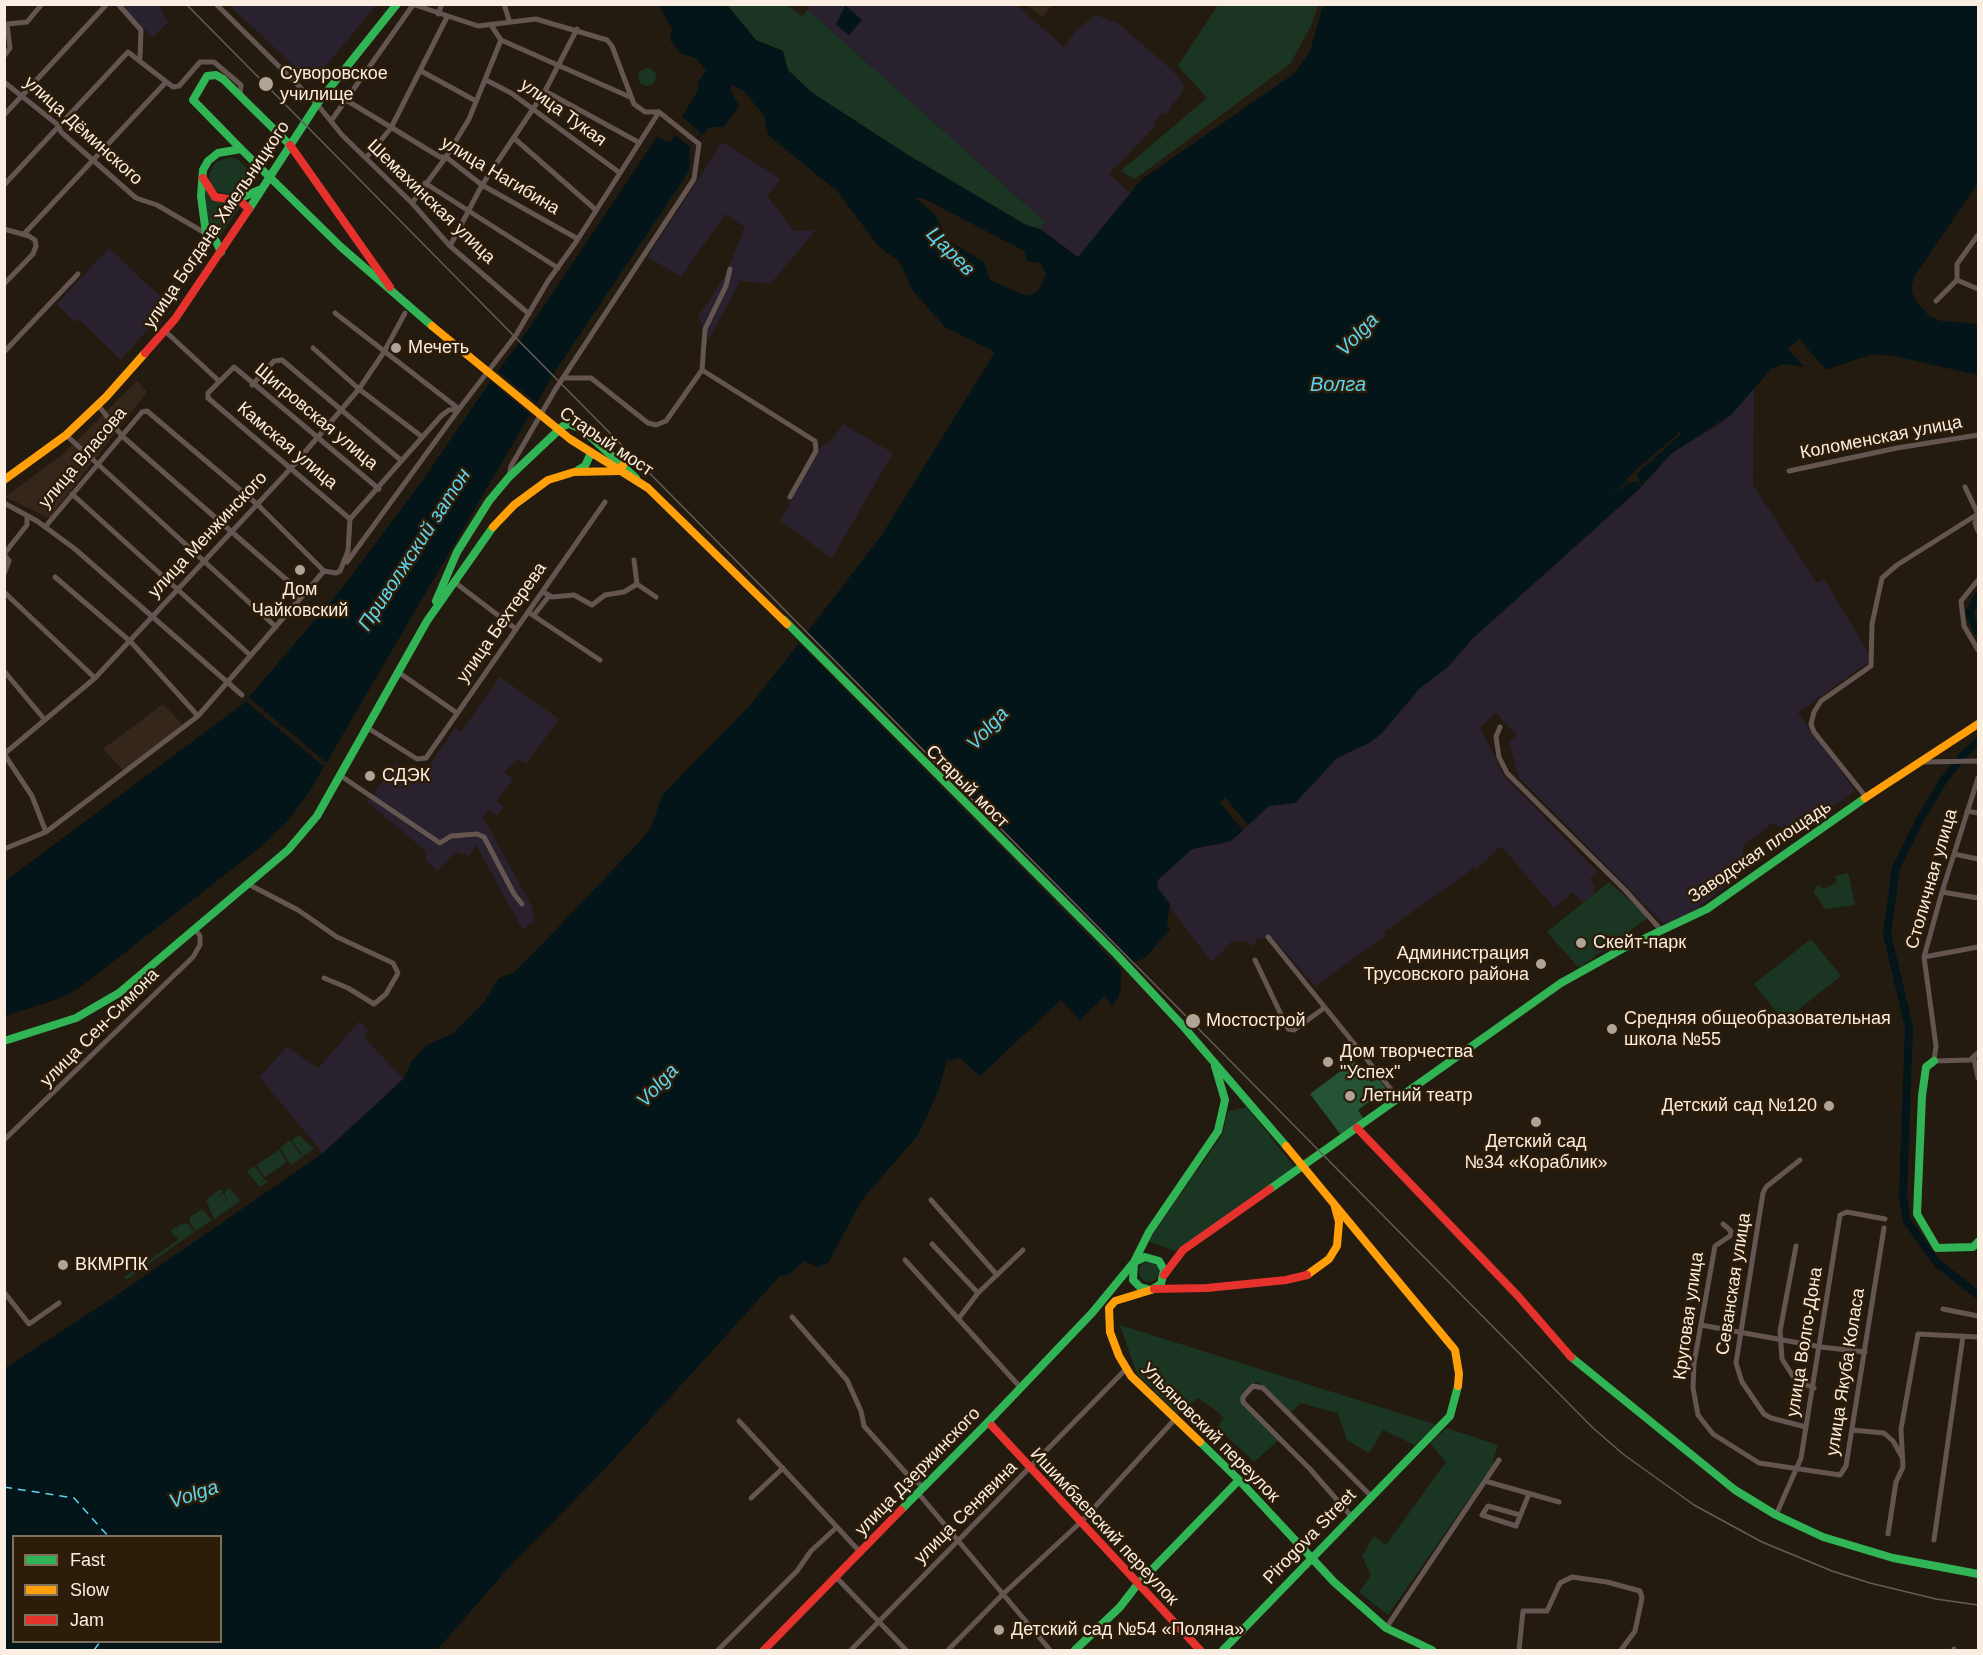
<!DOCTYPE html>
<meta charset="utf-8">
<style>
body{margin:0}
#map{position:relative;width:1983px;height:1655px;overflow:hidden;background:#241b10;font-family:Arial,sans-serif}
canvas{display:block}
.frame{position:absolute;inset:0;border:6px solid #faeee2;pointer-events:none}
.legend{position:absolute;left:12px;top:1535px;width:210px;height:108px;box-sizing:border-box;background:#2c1c08;border:2px solid #7e705f;margin:0;padding:8px 10px;list-style:none;font-size:18px;color:#faeee2}
.legend li{display:flex;align-items:center;gap:12px;height:30px}
.legend b{width:30px;border:2px solid #7e705f}
</style>
<div id="map">
<canvas width="1983" height="1655"></canvas>
<div class="frame"></div>
<ul class="legend">
<li><b style="height:8px;background:#30b455"></b>Fast</li>
<li><b style="height:8px;background:#ff9f0a"></b>Slow</li>
<li><b style="height:8px;background:#e5322d"></b>Jam</li>
</ul>
</div>
<script>
const ctx = document.querySelector('canvas').getContext('2d');
ctx.lineJoin = 'round';
function fill(path, color) { ctx.fillStyle = color; ctx.fill(path, 'evenodd'); }
const shape = rows => new Path2D(rows.map(r => 'M' + r).join(''));
function stroke(path, color, width, dash) { ctx.strokeStyle = color; ctx.lineWidth = width; ctx.lineCap = dash ? 'butt' : 'round'; ctx.setLineDash(dash || []); ctx.stroke(path); }
function drawText(font, color, halo, rows, align = 'center') {
  ctx.font = font + ' Arial,sans-serif'; ctx.lineWidth = 5; ctx.setLineDash([]); ctx.textBaseline = 'middle'; ctx.strokeStyle = halo; ctx.fillStyle = color; for (const [text, x, y, turn = 0] of rows) {
    ctx.save(); ctx.translate(x, y); ctx.rotate((+turn || 0) * Math.PI / 180); ctx.textAlign = isNaN(turn) ? turn : align; if (halo) ctx.strokeText(text, 0, 0); ctx.fillText(text, 0, 0); ctx.restore();
  }
}
fill(shape([
 [1027,5,1052,5,1043,17],
 [137,381,147,392,49,518,5,497,62,455],
 [163,704,183,725,124,771,103,749]
]), '#34261b');
fill(shape([
 [811,4,1016,5,1064,47,1078,28,1096,15,1118,23,1173,71,1185,87,1166,115,1163,112,1155,122,1154,127,1109,174,1131,194,1078,257,1040,229,1045,222,808,10],
 [121,5,159,5,168,22,153,38],
 [229,5,376,5,312,83],
 [722,142,781,179,767,196,794,231,816,230,770,284,740,281,709,339,698,317,724,278,745,227,725,214,681,277,648,257],
 [109,248,169,305,121,360,79,319,75,322,57,304],
 [1754,388,1753,485,1817,583,1824,579,1870,656,1867,663,1798,713,1855,791,1795,833,1772,823,1743,846,1743,857,1748,861,1746,869,1701,906,1674,922,1663,923,1519,777,1509,743,1517,735,1496,713,1480,727,1504,776,1598,872,1590,879,1595,887,1592,898,1581,902,1573,892,1554,908,1501,846,1476,870,1474,868,1384,932,1386,935,1315,986,1272,937,1258,939,1251,947,1246,941,1232,941,1212,962,1171,909,1170,904,1157,887,1157,880,1192,849,1222,844,1237,836,1269,806,1295,803,1337,758,1369,743,1382,733,1420,688,1448,667,1472,639,1637,491,1672,453,1722,423],
 [843,424,893,453,832,558,780,521,821,447,831,441],
 [500,677,559,719,526,764,518,759,504,772,514,778,497,801,504,807,496,816,489,810,483,817,532,907,534,921,523,930,476,845,469,856,456,852,437,871,426,860,426,851,367,802,396,763,415,773,419,781,455,728,461,732],
 [360,1021,368,1031,364,1037,403,1079,323,1153,259,1077,287,1047,318,1068]
]), '#29222e');
fill(shape([
 [727,5,786,5,802,16,808,10,1045,222,1040,229,1026,225,908,155,811,92,788,70,783,51,756,40],
 [1218,5,1318,5,1311,26,1290,64,1135,179,1121,171,1207,98,1178,66],
 '638 77a9 9 0 1 1 18 0a9 9 0 1 1-18 0Z',
 [230,157,238,160,256,176,247,189,230,195,217,191,211,184,209,174,216,162],
 [205,189,213,199,225,204,235,203,240,207,220,236,208,228],
 [1848,873,1855,905,1825,909,1814,892,1816,886,1819,885,1823,889,1836,883,1835,876],
 [1609,882,1649,917,1579,968,1547,932],
 [1811,939,1841,976,1784,1021,1754,984],
 [1247,1107,1295,1168,1175,1251,1148,1241,1222,1135,1228,1111],
 [299,1135,314,1149,303,1156,292,1140],
 [290,1140,302,1157,291,1165,280,1148],
 [279,1150,287,1162,265,1177,256,1165],
 [254,1166,264,1179,260,1182,265,1180,267,1182,260,1187,247,1171],
 [230,1188,240,1201,214,1219,206,1200,220,1189,223,1192,217,1197,224,1193,228,1204,225,1192],
 [202,1209,212,1220,196,1231,190,1223,190,1217],
 [183,1223,188,1224,194,1232,126,1280,124,1277,177,1241,178,1233,176,1238,171,1231,176,1227,178,1232,177,1227],
 '1139 1272a10 10 0 1 1 20 0a10 10 0 1 1-20 0Z',
 [1120,1325,1437,1425,1415,1445,1383,1430,1369,1453,1347,1440,1338,1413,1300,1403,1291,1413,1257,1381,1241,1398,1243,1402,1282,1437,1254,1462,1217,1427,1224,1418,1214,1409,1198,1398,1178,1414,1137,1374],
 [1447,1428,1498,1445,1491,1467,1388,1615,1359,1592,1371,1575,1362,1556,1374,1536,1386,1545,1446,1462,1430,1443]
]), '#1a3622');
fill(shape([
 [1354,1061,1371,1082,1378,1078,1386,1089,1358,1110,1364,1119,1341,1135,1310,1094]
]), '#245435');
fill(shape([
 [659,5,727,5,756,40,783,51,788,70,811,92,908,155,1026,225,1040,229,1078,257,1142,179,1295,73,1310,51,1323,5,1978,5,1978,183,1914,277,1911,289,1915,300,1929,316,1942,321,1978,324,1978,375,1893,356,1872,354,1826,370,1783,364,1771,369,1732,414,1672,453,1637,491,1472,639,1448,667,1420,688,1382,733,1369,743,1337,758,1295,803,1269,806,1231,841,1192,849,1158,880,1157,887,1170,904,1167,923,1170,929,1145,958,1128,964,1121,971,1121,988,1118,999,1112,1005,1104,997,1080,1020,1061,1000,980,1076,960,1058,947,1061,938,1092,918,1135,862,1200,828,1263,817,1267,804,1261,790,1274,780,1276,605,1469,510,1566,437,1650,5,1650,5,1368,120,1293,323,1153,395,1087,403,1079,412,1061,427,1045,452,1034,484,1002,499,978,513,973,538,948,643,838,651,827,662,795,753,702,816,621,883,533,995,352,945,327,913,291,899,261,879,247,838,192,768,135,764,116,744,91,732,85,730,89,739,106,724,127,710,127,690,147,689,171,556,370,311,789,288,821,257,850,79,988,61,998,5,1016,5,881,243,704,343,587,425,477,487,386,521,340,657,137,670,142,687,122,682,117,699,88,697,83,706,71,696,58,680,53,670,40,672,29],
 [915,198,923,198,1024,251,1027,261,1040,263,1046,274,1038,291,1027,296,990,280,984,262,946,239,935,214],
 [14,1536,220,1536,220,1642,14,1642],
 [845,5,862,20,849,35,836,25]
]), '#031519');
fill(shape([
 [682,117,701,133,690,147,674,134,683,122,680,119],
 [1799,339,1826,370,1827,373,1807,370,1788,349],
 [495,369,539,405,532,416,488,379],
 [1679,430,1681,434,1637,474,1641,488,1637,481,1628,483,1603,503,1628,481,1627,479,1636,470,1678,434],
 [805,630,1135,964,1124,972,797,641],
 [246,695,329,765,327,769,243,699],
 [751,699,753,702,662,795,651,827,643,838,538,948,537,946,646,829,660,793],
 [1225,797,1248,825,1243,830,1220,803]
]), '#241b10');
stroke(shape([
 [1978,596,1969,613,1978,632],
 [1978,742,1966,752,1943,781,1918,823,1896,868,1887,934,1909,1027,1903,1196,1907,1221,1937,1263,1978,1295]
]), '#031519', 8);
stroke(shape([
 [4,1487,74,1498,108,1536],
 [94,1650,100,1642]
]), '#5dd4f0', 1.5, [8, 6]);
stroke(shape([
 [118,4,141,30,140,59],
 [216,4,317,104,342,135,412,203,450,246,529,314],
 [412,4,478,26,536,19,607,40,612,46,634,104,645,112,659,112],
 [504,4,509,20],
 [438,14,442,4],
 [501,40,630,97],
 [4,56,10,48,7,24,27,22,42,4],
 [421,71,476,101],
 [486,80,511,93,620,173],
 [4,82,58,125,61,132,136,198,157,205,205,233],
 [545,91,638,142],
 [346,100,440,157,446,157,482,185,578,239],
 [4,115,107,4],
 [331,121,413,5],
 [515,139,596,210],
 [366,158,391,128,447,17],
 [425,183,558,268],
 [4,185,128,52,173,87,179,86,200,62,214,62,241,85,240,95],
 [412,203,446,157,469,119,501,40,491,25],
 [4,229,29,236,35,240,36,246,33,254,4,284],
 [24,234,166,82],
 [450,246,482,185,545,91,577,29],
 [1957,280,1957,264,1978,235],
 [1936,301,1957,280,1978,289],
 [335,313,459,409,347,562],
 [165,331,219,381],
 [313,348,359,389,421,436],
 [4,352,78,274],
 [702,370,815,441,816,451,790,497],
 [564,378,591,378,648,423,656,425,666,421,702,370,705,329,726,286,730,269],
 [252,385,274,361,282,360,402,461],
 [98,405,122,436,304,595],
 [66,435,276,627],
 [1789,471,1897,448,1978,435],
 [509,477,511,466,555,390,694,179,699,144,659,112],
 [1965,487,1978,514,1975,523,1978,531],
 [72,494,250,655],
 [4,503,37,521,75,549,242,695],
 [350,519,208,398,208,393,234,367,379,489],
 [45,527,142,412,147,411,258,505,324,571],
 [634,560,637,584],
 [4,574,9,561,4,554,27,525,27,516],
 [55,577,131,642,198,716],
 [1978,580,1961,601,1964,626,1978,650],
 [453,581,516,629],
 [4,592,95,678],
 [543,592,552,597,574,595,592,605,605,595,624,592,637,584,656,597],
 [528,612,600,660],
 [534,615,549,596],
 [4,671,45,720],
 [398,672,457,713],
 [1500,727,1496,737,1499,757,1507,773,1625,890,1661,930],
 [368,728,417,759,426,758,605,502],
 [4,754,95,678,293,466,359,389,384,352,405,313],
 [4,754,32,796,46,832],
 [1923,762,1978,761],
 [341,776,440,843,451,836,477,834,484,837,514,894,522,904],
 [1978,778,1942,892,1924,957,1936,1046,1934,1061,1970,1060,1978,1053],
 [1866,797,1814,732,1811,724,1814,712,1821,701,1871,666,1872,624,1882,578,1897,565,1978,514],
 [1967,811,1978,813],
 [4,849,46,832,198,716,324,571,336,573,340,571,348,551,350,519,441,416,449,410,459,409,516,335,548,281,576,242,659,112],
 [1954,854,1978,859],
 [248,884,298,910,337,937,393,963,398,973,386,994,374,1004,348,988,324,978],
 [1942,892,1978,898],
 [1268,937,1398,1098],
 [1924,957,1978,947],
 [1255,960,1288,1029,1294,1030,1324,1008],
 [1974,1059,1978,1078],
 [4,1140,193,957,200,945,200,936,195,929],
 [1800,1160,1766,1187,1763,1193,1736,1363,1742,1382,1764,1414,1771,1418,1806,1427],
 [931,1200,997,1275],
 [1723,1224,1731,1231,1730,1236,1715,1246,1694,1363,1693,1388,1698,1415,1713,1434,1759,1463,1840,1475,1846,1466,1884,1228],
 [932,1244,978,1293],
 [1796,1246,1780,1331,1782,1359,1796,1381,1814,1388],
 [905,1260,1020,1387],
 [4,1292,29,1324,59,1303],
 [1943,1309,1978,1316],
 [792,1317,847,1380,861,1411,864,1426,906,1473,923,1487],
 [959,1318,978,1293,1023,1250],
 [1701,1325,1821,1347,1865,1352],
 [739,1421,860,1552],
 [1852,1430,1884,1433,1893,1441,1902,1457],
 [1485,1481,1559,1502],
 [918,1493,1050,1650],
 [751,1498,783,1468],
 [1520,1515,1488,1506,1482,1515,1516,1526,1529,1494],
 [1776,1515,1801,1458,1840,1215,1847,1212,1885,1219],
 [1351,1516,1310,1469,1243,1402,1243,1397,1253,1386,1263,1388,1371,1496],
 [1888,1534,1896,1482,1903,1467,1901,1429,1918,1334,1978,1337],
 [1934,1540,1963,1336],
 [836,1577,906,1650],
 [1386,1628,1499,1460],
 [1954,1649,1954,1650],
 [718,1650,797,1571,811,1551,837,1527],
 [851,1650,1126,1369],
 [948,1650,1002,1595,1082,1521,1175,1419],
 [1519,1650,1523,1611,1547,1611,1560,1583,1572,1577,1607,1582,1640,1591,1642,1598,1635,1631,1621,1650]
]), '#645551', 5);
stroke(shape([
 [241,149,193,100,207,76,216,75,223,79,290,145],
 [236,200,259,190],
 [249,209,317,104,397,4],
 [221,252,216,241,206,234,201,196,203,170,208,161,218,153,241,149,341,247,432,326],
 [578,470,585,466,591,453],
 [436,601,457,552,489,501,509,477,563,426,569,424,582,429,636,478],
 [784,620,1116,954,1182,1025,1286,1146],
 [4,1041,76,1018,119,993,288,850,317,816,427,621,493,527],
 [1934,1061,1926,1067,1922,1096,1917,1214,1937,1248,1973,1247,1978,1242],
 [1270,1189,1561,983,1622,949,1707,909,1865,798],
 [1571,1357,1735,1490,1776,1515,1823,1537,1893,1558,1978,1574],
 [992,1426,988,1422,1092,1313,1134,1262,1145,1257,1159,1261,1164,1270,1161,1284,1151,1290,1140,1287,1133,1280,1134,1262,1149,1232,1218,1131,1225,1100,1215,1066],
 [1200,1442,1239,1480,1334,1582,1386,1628,1432,1650],
 [901,1510,988,1422],
 [1075,1650,1120,1607,1137,1585,1239,1480],
 [1223,1650,1450,1416,1458,1386]
]), '#30b455', 8);
stroke(shape([
 [432,326,570,439,648,488,787,624],
 [4,480,66,435,106,397,145,353],
 [493,527,514,505,548,480,574,472,619,471,623,465],
 [1865,798,1978,724],
 [1286,1146,1455,1350,1459,1374,1458,1386],
 [1307,1275,1329,1259,1337,1246,1339,1222,1335,1207],
 [1151,1290,1115,1301,1109,1308,1110,1332,1119,1356,1131,1376,1200,1442]
]), '#ff9f0a', 8);
stroke(shape([
 [290,145,390,287],
 [145,353,175,319,249,209,240,201,215,197,203,178],
 [1357,1128,1518,1296,1571,1357],
 [1164,1275,1183,1250,1270,1189],
 [1154,1289,1207,1288,1286,1280,1307,1275],
 [992,1426,1200,1650],
 [764,1650,901,1510]
]), '#e5322d', 8);
stroke(shape([
 [186,4,1593,1428,1623,1454,1694,1505,1762,1542,1832,1571,1870,1583,1936,1599,1978,1605]
]), '#655c56', 1.5);
for (const [x, y, r, color] of [
 [266,84,8,"#afa498"],
 [396,348,6,"#afa498"],
 [300,570,6,"#afa498"],
 [370,776,6,"#afa498"],
 [1581,943,6,"#afa498"],
 [1541,964,6,"#afa498"],
 [1193,1021,8,"#afa498"],
 [1612,1029,6,"#afa498"],
 [1328,1062,6,"#afa498"],
 [1350,1096,6,"#afa498"],
 [1829,1106,6,"#afa498"],
 [1536,1122,6,"#afa498"],
 [63,1265,6,"#afa498"],
 [999,1630,6,"#afa498"]
]) { const dot = new Path2D(); dot.arc(x, y, r, 0, 2 * Math.PI); ctx.fillStyle = color; ctx.fill(dot); stroke(dot, '#2c1c08', 2); }
drawText('18px', '#faeee2', '#2c1c08', [
 ["Суворовское",280,74],
 ["училище",280,95],
 ["Мечеть",408,348],
 ["Дом",300,590,"center"],
 ["Чайковский",300,611,"center"],
 ["СДЭК",382,776],
 ["Скейт-парк",1593,943],
 ["Администрация",1529,954,"right"],
 ["Трусовского района",1529,975,"right"],
 ["Средняя общеобразовательная",1624,1019],
 ["школа №55",1624,1040],
 ["Мостострой",1206,1021],
 ["Дом творчества",1340,1052],
 ["\"Успех\"",1340,1073],
 ["Летний театр",1362,1096],
 ["Детский сад №120",1817,1106,"right"],
 ["Детский сад",1536,1142,"center"],
 ["№34 «Кораблик»",1536,1163,"center"],
 ["ВКМРПК",75,1265],
 ["Детский сад №54 «Поляна»",1011,1630]
], 'left');
drawText('18px', '#faeee2', '#2c1c08', [
 ["улица Тукая",563,113,36],
 ["улица Дёминского",83,131,42],
 ["улица Нагибина",500,176,31],
 ["Шемахинская улица",431,202,44],
 ["улица Богдана Хмельницкого",217,225,-56],
 ["Щигровская улица",316,417,40],
 ["Коломенская улица",1881,438,-11],
 ["Старый мост",606,442,34],
 ["Камская улица",287,446,40],
 ["улица Власова",83,458,-50],
 ["улица Менжинского",208,535,-47],
 ["улица Бехтерева",502,623,-55],
 ["Старый мост",967,787,45],
 ["Заводская площадь",1760,852,-34],
 ["Столичная улица",1932,879,-74],
 ["улица Сен-Симона",100,1028,-45],
 ["Севанская улица",1734,1284,-81],
 ["Круговая улица",1689,1316,-82],
 ["улица Волго-Дона",1805,1342,-81],
 ["улица Якуба Коласа",1846,1372,-81],
 ["Ульяновский переулок",1210,1433,45],
 ["улица Дзержинского",918,1472,-46],
 ["улица Сенявина",966,1513,-45],
 ["Ишимбаевский переулок",1104,1527,47],
 ["Pirogova Street",1310,1537,-46]
]);
drawText('italic 20px', '#5dd4f0', '#2c1c08', [
 ["Царев",950,252,45],
 ["Volga",1358,335,-46],
 ["Волга",1338,385],
 ["Приволжский затон",415,550,-57],
 ["Volga",988,729,-47],
 ["Volga",658,1086,-47],
 ["Volga",194,1495,-19]
]);
</script>
